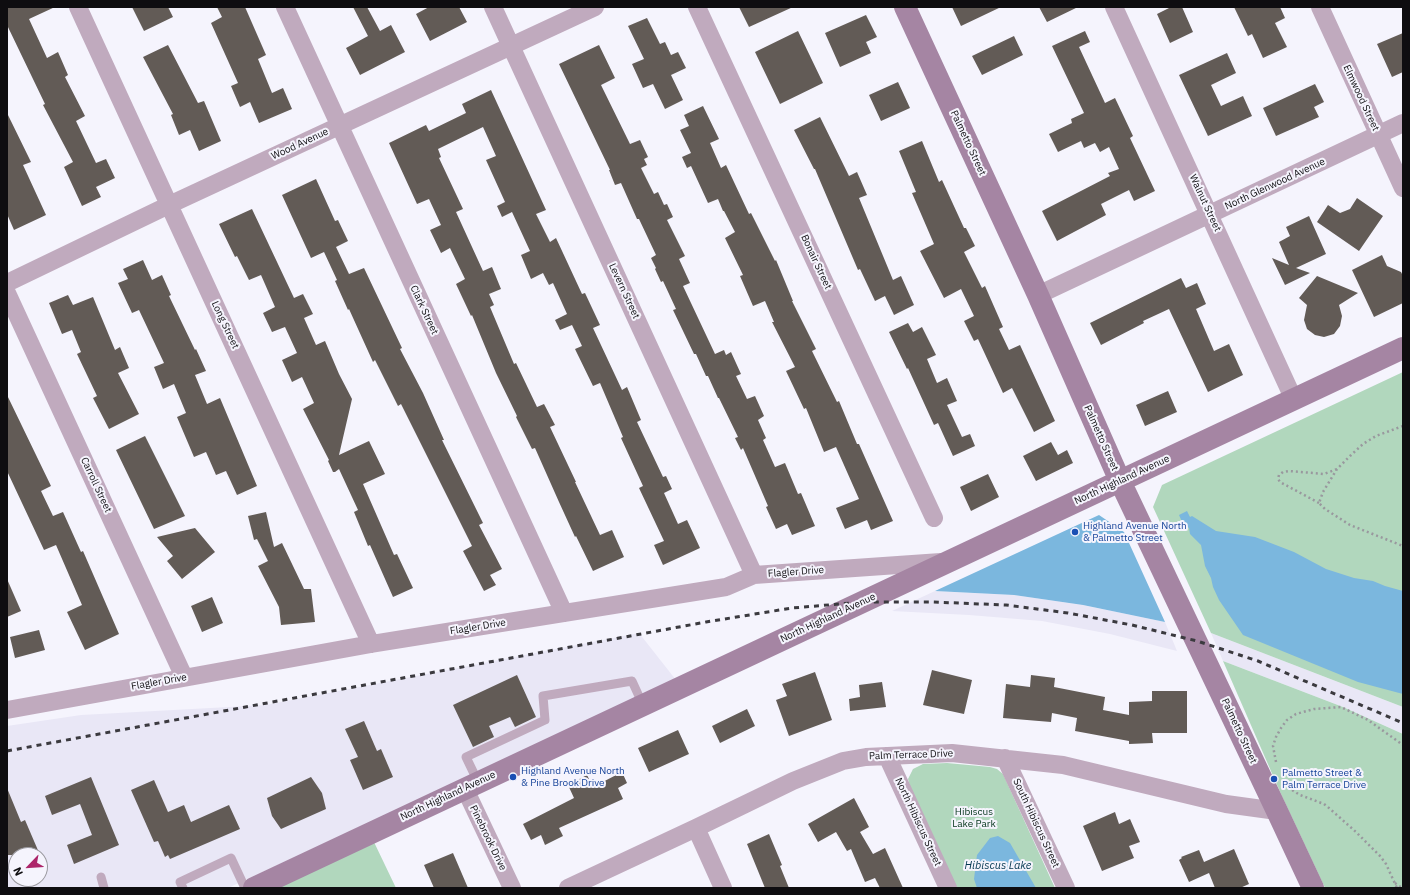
<!DOCTYPE html>
<style>
body{margin:0}
#map{position:relative;width:1410px;height:895px;overflow:hidden;background:#f5f4fd;font-family:"IBM Plex Sans",sans-serif}
canvas{display:block}
.frame{position:absolute;inset:0;border:8px solid #0e0d10;pointer-events:none}
.north{position:absolute;left:8px;top:847px;width:40px;height:40px;box-sizing:border-box;background:#f5f4fd;border:1px solid #99989e;border-radius:50%;rotate:245deg;font-size:11px;font-weight:700;line-height:16px;text-align:center;color:#0e0d10}
.north::after{content:'';display:block;margin:auto;width:14px;height:18px;background:#ad256a;clip-path:polygon(50% 0,100% 100%,50% 72%,0 100%)}
</style>
<div id="map">
<canvas width="1410" height="895"></canvas>
<div class="frame"></div>
<div class="north">N</div>
</div>
<script>
const ctx = document.querySelector('canvas').getContext('2d');
ctx.lineJoin = 'round';
function fill(path, color) { ctx.fillStyle = color; ctx.fill(path, 'evenodd'); }
const shape = rows => new Path2D(rows.map(r => 'M' + r).join(''));
function stroke(path, color, width, dash) { ctx.strokeStyle = color; ctx.lineWidth = width; ctx.lineCap = dash ? 'butt' : 'round'; ctx.setLineDash(dash || []); ctx.stroke(path); }
function drawText(font, color, halo, rows, align = 'center') {
  ctx.font = font + ' "IBM Plex Sans",sans-serif'; ctx.lineWidth = 4; ctx.setLineDash([]); ctx.textBaseline = 'middle'; ctx.strokeStyle = halo; ctx.fillStyle = color; for (const [text, x, y, turn = 0] of rows) {
    ctx.save(); ctx.translate(x, y); ctx.rotate((+turn || 0) * Math.PI / 180); ctx.textAlign = isNaN(turn) ? turn : align; if (halo) ctx.strokeText(text, 0, 0); ctx.fillText(text, 0, 0); ctx.restore();
  }
}
fill(shape([
 [935,591,1014,595,1083,605,1165,622,1177,651,1110,634,1042,621,969,615,892,611],
 [639,633,676,680,228,888,7,888,7,726,81,715,266,705],
 [16,855,40,855,40,879,16,879],
 [1211,633,1403,707,1403,734,1343,707,1223,661]
]), '#e9e7f6');
fill(shape([
 [1403,372,1403,707,1211,633,1153,507,1162,485],
 [1223,661,1343,707,1403,734,1403,888,1325,888,1281,794],
 [947,763,990,767,997,769,1003,774,1055,888,957,888,911,790,908,779,913,769,923,764],
 [373,840,396,888,273,888]
]), '#b1d7bd');
fill(shape([
 [1187,511,1190,517,1192,516,1216,531,1255,537,1294,552,1326,569,1354,578,1373,581,1385,586,1403,591,1403,694,1358,682,1243,635,1219,600,1213,587,1211,578,1205,566,1201,545,1190,534,1189,528,1183,524,1179,515],
 [1099,515,1124,532,1165,622,1083,605,1014,595,935,591],
 [998,836,1010,843,1036,888,977,888,974,879,977,855,990,838]
]), '#7bb7de');
fill(shape([
 [7,7,55,7,29,19,47,58,58,52,68,75,65,77,85,116,76,121,96,163,106,159,115,178,96,187,101,197,82,206,64,167,73,162,43,105,45,104,7,25],
 [132,7,168,7,173,17,144,31],
 [217,7,245,7,266,55,258,59,272,93,283,88,292,109,259,123,250,102,240,107,231,86,238,83,211,23,222,17],
 [353,7,367,7,380,31,391,25,405,52,360,75,346,48,368,36],
 [429,7,459,7,467,22,430,41,416,14],
 [739,7,793,7,749,27],
 [952,7,1001,7,961,26],
 [1039,7,1078,7,1047,22],
 [1171,7,1182,7,1193,32,1170,43,1157,14],
 [1234,7,1280,7,1285,18,1275,23,1287,47,1263,58,1252,34,1248,36],
 [866,15,877,37,866,42,871,53,840,67,825,33],
 [647,18,660,44,665,42,671,55,678,52,686,68,671,75,683,100,665,109,653,84,643,88,632,64,644,59,628,26],
 [798,31,823,83,780,104,755,52],
 [1085,31,1090,42,1079,47,1105,103,1115,98,1133,136,1130,138,1155,191,1134,201,1129,190,1101,204,1106,215,1057,241,1042,211,1110,176,1108,173,1119,169,1109,147,1100,152,1095,143,1084,148,1081,141,1058,152,1049,134,1072,123,1071,119,1084,113,1052,46],
 [1403,33,1403,72,1392,77,1377,44],
 [1014,36,1023,55,982,75,972,56],
 [168,45,198,103,204,101,221,141,199,151,190,130,179,135,171,115,173,114,143,57],
 [599,45,615,78,601,85,630,144,640,140,648,157,644,159,647,165,641,168,654,194,658,192,664,205,667,204,673,217,667,220,685,256,679,259,690,283,683,286,715,354,724,350,726,355,731,352,741,374,736,376,747,399,755,396,764,416,758,420,766,438,763,440,775,467,785,463,798,494,801,493,815,526,792,535,787,524,776,529,766,507,768,506,743,448,741,450,735,438,738,437,719,398,718,398,708,376,706,376,696,354,694,354,673,310,676,309,663,281,661,282,655,269,656,268,651,258,656,255,639,219,637,219,621,183,615,185,609,170,610,170,559,64],
 [1227,53,1236,73,1211,85,1221,106,1243,96,1252,116,1208,136,1179,75],
 [898,82,910,108,881,121,869,95],
 [1315,84,1324,102,1314,107,1319,117,1276,136,1263,108],
 [491,90,546,210,536,214,550,242,556,238,582,294,585,293,600,325,593,328,622,390,627,387,641,420,637,422,663,477,666,476,672,489,664,493,678,524,687,520,700,548,663,565,654,545,664,541,639,488,643,486,621,438,623,437,600,383,593,386,575,349,582,346,572,325,560,330,555,320,567,314,553,283,549,285,543,273,531,279,521,255,530,251,512,212,502,217,497,206,505,202,486,160,496,156,483,127,438,149,441,157,439,158,463,209,456,212,483,271,492,267,501,289,489,294,494,305,490,307,514,364,516,363,537,407,544,404,555,425,550,427,576,482,575,482,600,535,612,530,624,557,593,571,576,536,575,537,559,502,535,448,532,449,516,417,517,416,496,373,472,315,471,316,456,284,465,279,450,248,441,253,430,230,441,225,429,199,417,204,389,143,426,125,429,131,466,113,462,104],
 [703,106,719,139,710,143,721,168,726,165,749,214,751,213,775,261,776,260,793,301,792,301,816,349,812,351,837,402,839,401,857,444,859,444,893,521,871,530,867,520,845,529,836,508,859,499,836,447,824,452,806,408,804,409,786,371,795,367,772,322,774,322,765,301,753,306,740,276,743,275,725,238,735,232,724,211,723,211,718,199,708,203,691,166,687,168,682,157,691,153,680,130,689,126,684,115],
 [7,113,31,162,23,165,46,215,14,230,7,214],
 [820,117,849,176,857,172,867,195,859,198,893,280,901,276,914,305,894,315,885,296,875,301,860,269,858,270,815,169,814,169,794,130],
 [922,141,939,182,942,180,964,228,966,228,975,246,964,252,982,288,985,286,1003,327,999,329,1009,350,1020,345,1055,421,1034,432,1012,388,1003,393,978,339,974,341,964,321,974,316,961,289,944,298,920,251,934,244,912,193,916,192,899,151],
 [316,179,335,221,338,220,348,241,336,247,349,274,364,268,402,348,400,349,423,393,444,440,442,440,483,523,479,525,502,569,490,575,496,585,484,591,463,551,472,546,401,404,398,406,375,360,373,362,349,309,348,310,335,281,337,280,324,252,311,258,282,195],
 [1357,198,1383,216,1359,251,1317,222,1328,205,1340,213,1350,209],
 [252,209,294,298,303,294,313,314,304,318,316,345,325,341,339,374,352,399,339,455,369,441,385,474,363,484,394,555,397,554,413,588,393,597,370,545,368,546,354,512,358,510,339,469,335,472,333,472,328,461,329,460,303,409,314,403,302,377,292,382,282,360,297,353,285,327,272,332,263,313,275,307,261,275,249,280,237,256,235,257,219,224],
 [1309,216,1326,254,1296,268,1310,273,1285,285,1272,258,1289,265,1279,242,1290,236,1286,227],
 [1382,255,1387,266,1401,272,1403,276,1403,303,1374,317,1352,270],
 [143,260,152,280,162,275,171,295,169,296,195,350,196,349,206,371,195,375,207,404,220,398,257,486,237,495,226,471,216,475,206,452,194,457,177,417,186,413,174,384,163,389,154,367,164,363,139,310,132,313,118,283,128,279,123,269],
 [1317,276,1358,293,1339,305,1342,316,1340,326,1334,334,1324,337,1315,335,1307,329,1304,320,1307,305,1299,298],
 [1181,278,1186,288,1197,283,1206,304,1196,309,1214,351,1229,344,1243,375,1208,392,1169,309,1143,321,1144,323,1101,345,1090,323],
 [68,295,73,305,93,297,115,350,120,347,129,368,118,373,139,414,109,429,93,398,97,396,77,354,81,352,72,330,62,334,49,303],
 [908,323,913,332,922,327,936,355,927,359,937,383,947,378,957,401,947,405,962,437,970,434,975,446,953,456,938,423,934,425,908,368,907,369,889,332],
 [1168,391,1177,412,1145,426,1136,405],
 [7,395,51,486,41,491,53,516,63,512,81,552,83,551,119,634,85,650,67,612,82,605,56,545,44,550,7,471],
 [145,436,185,516,154,529,116,450],
 [1051,442,1058,455,1067,450,1073,463,1036,481,1023,456],
 [988,474,999,497,971,511,960,487],
 [266,512,274,547,282,543,304,589,311,589,315,622,281,625,279,607,258,566,268,561,257,539,254,540,248,516],
 [195,528,215,552,182,579,167,561,173,556,157,537],
 [7,579,21,611,7,617],
 [212,597,223,623,202,632,191,606],
 [39,630,45,650,15,658,10,637],
 [932,670,972,680,964,714,923,705],
 [815,672,832,720,789,736,776,700,787,696,782,684],
 [517,675,536,717,515,727,510,717,489,726,494,737,473,747,453,705],
 [1031,675,1055,678,1054,687,1105,697,1103,710,1129,715,1129,702,1152,701,1152,691,1187,691,1187,733,1152,733,1153,743,1129,744,1129,741,1075,731,1077,718,1052,713,1051,722,1003,718,1006,684,1030,687],
 [882,682,886,707,850,711,849,699,860,697,859,685],
 [747,709,755,726,720,743,712,726],
 [364,721,377,751,381,749,393,777,363,790,350,760,358,757,345,729],
 [678,730,689,754,649,772,638,748],
 [622,772,627,783,618,788,623,799,559,828,563,836,545,845,541,835,531,840,523,824,574,798,568,785,587,775,593,787],
 [91,777,119,845,74,864,67,845,92,835,80,804,52,815,45,796],
 [311,777,322,793,326,809,281,829,272,816,267,798],
 [154,780,168,812,184,805,191,822,229,805,240,829,170,859,168,855,165,857,158,841,154,842,131,790],
 [7,788,21,822,25,820,40,855,7,855],
 [854,798,869,827,860,832,873,854,885,848,903,888,880,888,875,878,865,882,851,849,847,851,836,832,818,842,808,824],
 [1115,812,1119,824,1130,819,1140,842,1129,846,1134,858,1102,871,1083,826],
 [769,834,782,865,780,866,789,888,765,888,747,844],
 [1234,849,1249,884,1240,888,1215,888,1209,873,1189,882,1179,860,1182,858,1181,857,1199,850,1204,862],
 [453,853,468,888,434,888,424,865]
]), '#625b56');
stroke(shape([
 [1403,426,1376,436,1363,444,1350,456,1337,469,1323,492,1319,503,1325,509,1350,525,1403,546],
 [1319,503,1280,482,1278,479,1279,475,1283,472,1289,471,1324,474,1337,469],
 [1276,762,1273,746,1276,737,1281,728,1287,720,1296,714,1314,709,1341,707,1368,720,1403,745],
 [1285,783,1292,790,1300,795,1324,804,1329,808,1356,832,1380,856,1386,864,1397,888],
 [1395,883,1402,888]
]), '#99989e', 2.5, [2, 3]);
stroke(shape([
 [478,782,466,757,545,720,543,696,632,681,643,705],
 [101,877,104,888],
 [183,888,180,882,231,858,245,888]
]), '#c0aabe', 9);
stroke(shape([
 [78,7,371,644],
 [285,7,564,613],
 [493,7,754,575],
 [697,7,934,518],
 [1114,7,1294,400],
 [1320,7,1403,188],
 [7,283,169,205,595,7],
 [7,293,184,677],
 [1038,295,1403,123],
 [7,710,371,644,726,587,754,575,941,562],
 [887,756,948,888],
 [1005,758,1066,888],
 [465,789,512,888],
 [696,828,723,888],
 [568,888,696,828,793,781,843,761,866,757,952,753,1063,765,1226,804,1277,811]
]), '#c0aabe', 18);
stroke(shape([
 [905,7,1038,295,1120,481,1277,811,1313,888],
 [254,888,1403,348]
]), '#a585a3', 22);
stroke(shape([
 [7,751,706,622,792,608,863,602,933,602,1006,605,1068,613,1132,625,1197,641,1258,661,1403,723]
]), '#3b3a3f', 3, [5, 5]);
for (const [x, y, r, color] of [
 [1075,532,4,"#1a4fb4"],
 [513,777,4,"#1a4fb4"],
 [1274,779,4,"#1a4fb4"]
]) { const dot = new Path2D(); dot.arc(x, y, r, 0, 2 * Math.PI); ctx.fillStyle = color; ctx.fill(dot); stroke(dot, '#f5f4fd', 1.5); }
drawText('10px', '#0e0d10', '#f5f4fd', [
 ["Elmwood Street",1361,98,65],
 ["Palmetto Street",968,143,65],
 ["Wood Avenue",300,144,-25],
 ["North Glenwood Avenue",1275,184,-25],
 ["Walnut Street",1205,203,65],
 ["Bonair Street",816,262,65],
 ["Levern Street",624,291,65],
 ["Clark Street",424,310,65],
 ["Long Street",225,325,65],
 ["Palmetto Street",1101,438,66],
 ["North Highland Avenue",1122,480,-25],
 ["Carroll Street",96,485,65],
 ["Flagler Drive",796,572,-4],
 ["North Highland Avenue",828,618,-25],
 ["Flagler Drive",478,627,-9],
 ["Flagler Drive",159,682,-10],
 ["Palmetto Street",1239,731,65],
 ["Palm Terrace Drive",911,755,-2],
 ["North Highland Avenue",448,796,-25],
 ["North Hibiscus Street",918,822,65],
 ["South Hibiscus Street",1036,823,65],
 ["Pinebrook Drive",488,838,64]
]);
drawText('10px', '#164399', '#f5f4fd', [
 ["Highland Avenue North",1083,526],
 ["& Palmetto Street",1083,538],
 ["Highland Avenue North",521,771],
 ["& Pine Brook Drive",521,783],
 ["Palmetto Street &",1282,773],
 ["Palm Terrace Drive",1282,785]
], 'left');
drawText('10px', '#023319', '#f5f4fd', [
 ["Hibiscus",974,812],
 ["Lake Park",974,824]
]);
drawText('italic 11px', '#023650', '#f5f4fd', [
 ["Hibiscus Lake",998,866]
]);
</script>
